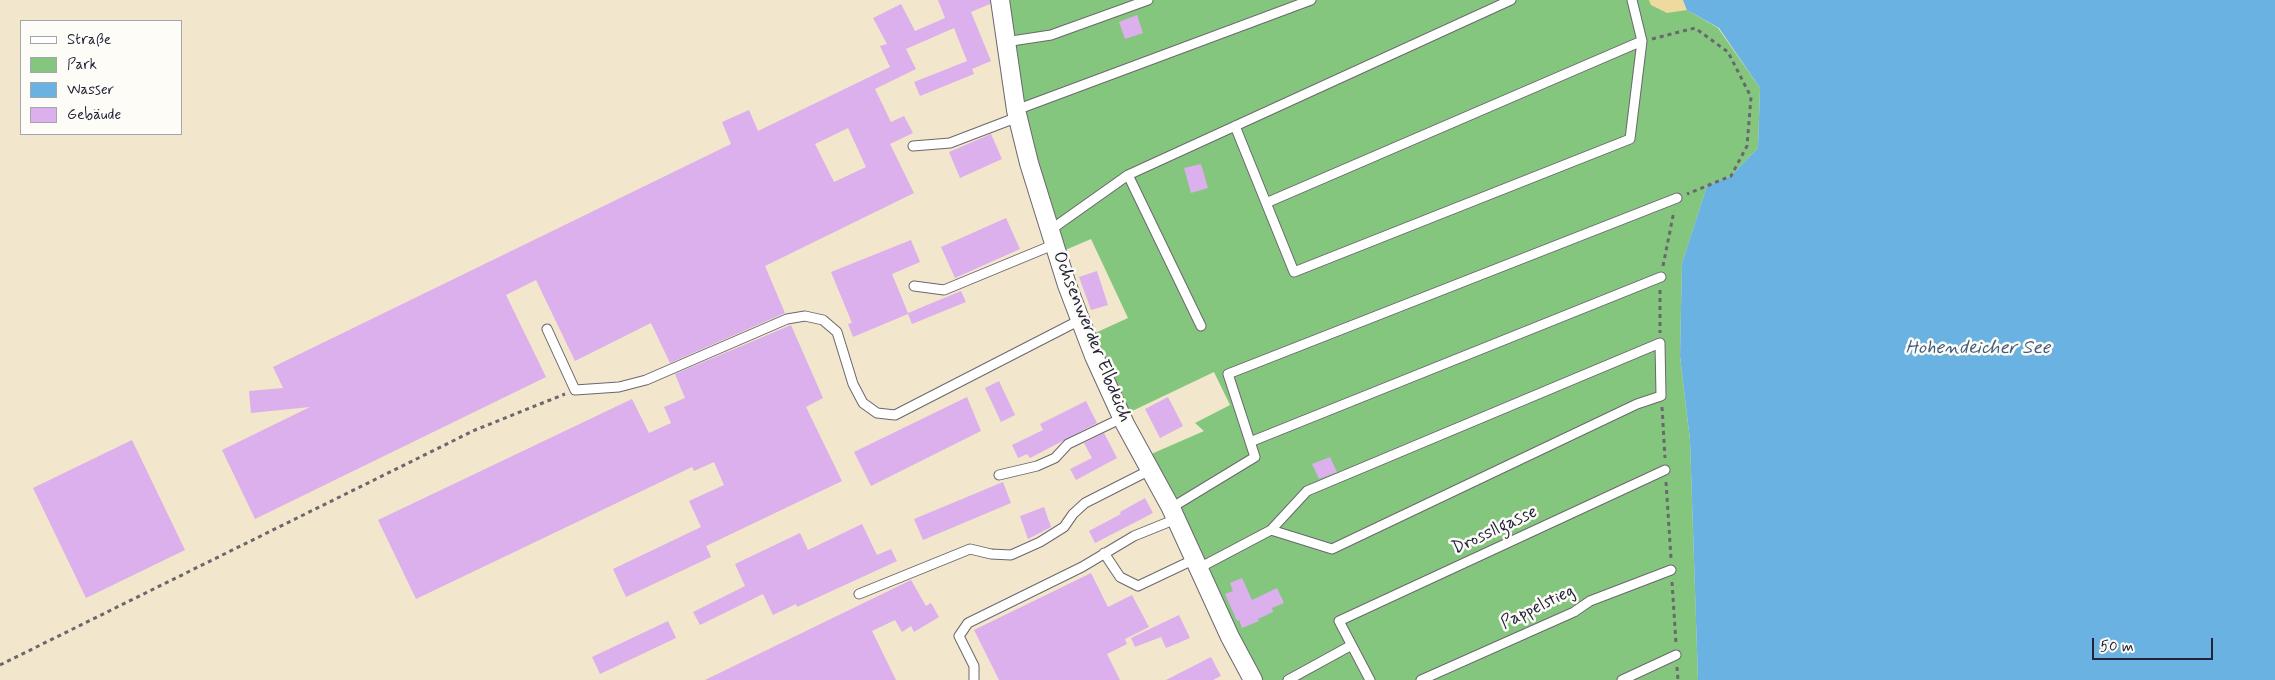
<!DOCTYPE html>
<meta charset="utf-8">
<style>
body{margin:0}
#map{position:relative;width:2275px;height:680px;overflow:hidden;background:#f2e6cc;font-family:Mynerve,sans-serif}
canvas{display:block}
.legend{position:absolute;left:20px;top:20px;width:162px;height:115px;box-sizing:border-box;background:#fdfcf7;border:1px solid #a5a5ac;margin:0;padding:6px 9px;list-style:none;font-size:15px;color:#22223b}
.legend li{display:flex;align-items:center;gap:10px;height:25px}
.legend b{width:25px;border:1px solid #a5a5ac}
.scale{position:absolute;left:2092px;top:638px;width:121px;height:22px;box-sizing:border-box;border:2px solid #22223b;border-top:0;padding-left:6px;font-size:15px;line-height:18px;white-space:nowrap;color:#22223b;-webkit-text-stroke:4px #fdfcf7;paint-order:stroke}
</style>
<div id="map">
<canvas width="2275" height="680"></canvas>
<ul class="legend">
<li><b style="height:6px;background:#fff"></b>Straße</li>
<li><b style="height:14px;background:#84c67e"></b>Park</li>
<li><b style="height:14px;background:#6ab2e1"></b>Wasser</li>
<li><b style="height:14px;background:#dbb0ec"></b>Gebäude</li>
</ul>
<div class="scale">50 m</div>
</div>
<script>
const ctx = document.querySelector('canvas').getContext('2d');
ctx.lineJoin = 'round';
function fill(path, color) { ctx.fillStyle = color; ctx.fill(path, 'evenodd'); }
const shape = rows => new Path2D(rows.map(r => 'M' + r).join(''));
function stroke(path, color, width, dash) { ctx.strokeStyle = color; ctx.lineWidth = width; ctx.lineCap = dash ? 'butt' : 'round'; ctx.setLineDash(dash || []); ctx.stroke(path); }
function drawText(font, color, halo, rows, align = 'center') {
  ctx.font = font + ' Mynerve,sans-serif'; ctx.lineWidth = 5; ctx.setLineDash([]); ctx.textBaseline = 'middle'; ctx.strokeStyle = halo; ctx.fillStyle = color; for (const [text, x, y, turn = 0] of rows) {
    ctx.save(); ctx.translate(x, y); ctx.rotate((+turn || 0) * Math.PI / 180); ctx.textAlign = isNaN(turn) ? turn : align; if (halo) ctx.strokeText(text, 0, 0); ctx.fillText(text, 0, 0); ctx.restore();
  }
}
fill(shape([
 [1007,0,1683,0,1687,10,1718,28,1760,88,1758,148,1731,176,1707,186,1682,263,1680,356,1690,440,1698,680,1260,680,1149,455,1204,431,1195,423,1230,405,1214,372,1128,413,1114,387,1095,333,1128,318,1091,239,1063,251,1028,133]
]), '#84c67e');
fill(shape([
 [1649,0,1683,0,1687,10,1667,13,1651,5]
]), '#eeda9e');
fill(shape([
 [1683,0,2275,0,2275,680,1698,680,1690,440,1680,356,1682,263,1707,186,1731,176,1758,148,1760,88,1719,28,1687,10]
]), '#6ab2e1');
fill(shape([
 [938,0,990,0,990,4,971,12,991,61,972,69,974,74,920,96,914,82,967,61,954,28,906,49,916,69,875,89,891,122,904,116,913,133,890,144,914,193,765,266,785,313,670,363,651,323,575,361,536,280,506,295,546,377,255,519,222,450,310,407,251,413,249,391,283,388,273,367,731,144,722,122,749,110,758,131,890,67,880,46,887,44,873,18,901,4,915,31,945,18],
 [848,128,866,167,834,182,815,144],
 [1137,15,1143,33,1125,39,1119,22],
 [991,134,1002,159,960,178,949,152],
 [1201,164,1208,188,1191,193,1184,168],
 [1006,218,1020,249,955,278,941,247],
 [911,240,920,262,892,274,908,313,961,291,966,302,912,324,908,314,853,337,848,324,852,323,831,272],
 [1097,271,1108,305,1091,310,1079,277],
 [791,325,823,398,806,407,842,481,706,546,711,557,626,597,613,569,701,527,689,501,724,485,714,462,694,471,692,467,416,599,378,520,632,399,649,433,671,423,664,407,685,398,675,374],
 [999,381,1015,415,1001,422,985,388],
 [967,397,981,431,871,486,854,452],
 [1168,397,1183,426,1160,438,1145,409],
 [1086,401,1097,423,1030,458,1027,454,1018,458,1012,445,1043,430,1040,424],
 [1104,433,1117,458,1076,480,1070,469,1092,458,1084,443],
 [132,440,185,550,86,598,33,488],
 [1330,457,1337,472,1319,479,1312,464],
 [1003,482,1011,503,923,540,914,519],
 [1145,498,1153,513,1095,543,1089,531,1121,514,1120,512],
 [1044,507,1051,527,1028,539,1020,516],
 [862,524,877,555,891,549,897,561,797,607,796,604,773,615,763,594,700,625,693,612,745,586,735,564,800,533,808,550],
 [1091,573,1108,607,1132,595,1149,627,1125,639,1127,644,1107,654,1120,680,999,680,974,630],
 [1242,578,1252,600,1277,588,1284,603,1272,608,1273,612,1258,619,1259,621,1242,628,1239,620,1237,621,1225,594,1233,591,1230,583],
 [911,580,926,606,931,603,939,617,914,632,911,626,902,632,895,620,872,631,896,680,705,680],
 [1179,615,1190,638,1166,648,1161,637,1135,647,1131,638],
 [668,621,676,638,600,674,592,657],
 [1211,657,1221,676,1213,680,1166,680]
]), '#dbb0ec');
const service = shape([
 [1005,42,1051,35,1148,0],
 [1016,110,1311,0],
 [1235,126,1294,272,1630,139,1642,41,1632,0],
 [913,146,950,143,1018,117],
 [1128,175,1201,326],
 [1266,203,1642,41],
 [1049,231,1128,175,1511,0],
 [914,286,944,290,1053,245],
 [547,329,575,390,619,387,646,380,787,319,805,316,823,320,837,332,853,384,863,403,877,413,895,415,1080,320],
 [1250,442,1661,277],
 [999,475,1037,466,1055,458,1068,444,1122,418],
 [1171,508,1255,457,1228,374,1677,198],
 [1104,553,1120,577,1138,586,1195,559],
 [1199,568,1271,530,1307,491,1660,343,1661,396,1637,404,1332,549,1271,530],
 [859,594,970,549,991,554,1011,555,1040,542,1064,527,1073,514,1085,503,1150,470],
 [974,680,974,666,959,636,968,623,1082,567,1134,536,1176,519],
 [1288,680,1350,646],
 [1370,680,1339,621,1665,470],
 [1421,680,1574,612,1590,601,1671,570],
 [1622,680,1676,655]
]);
const minor = shape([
 [1000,0,1016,110,1029,163,1067,285,1094,356,1125,424,1171,508,1230,637,1253,680]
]);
stroke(service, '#6b676e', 11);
stroke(minor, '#6b676e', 20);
stroke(shape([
 [1652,39,1695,28,1728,52,1751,97,1747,146,1731,176,1687,194],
 [1663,266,1674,211],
 [1660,290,1660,333],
 [1662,407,1665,458],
 [1666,482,1671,558],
 [1672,582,1676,643],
 [0,665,475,430,565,394],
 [1677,667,1678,680]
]), '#6b676e', 3, [4, 4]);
stroke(service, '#fff', 9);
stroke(minor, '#fff', 18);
drawText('18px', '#22223b', '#fdfcf7', [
 ["Ochsenwerder Elbdeich",1091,337,68],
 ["Drossllgasse",1495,531,-25],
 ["Pappelstieg",1538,608,-26]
]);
drawText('italic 19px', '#3f5c7d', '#fdfcf7', [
 ["Hohendeicher See",1978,349]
]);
</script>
